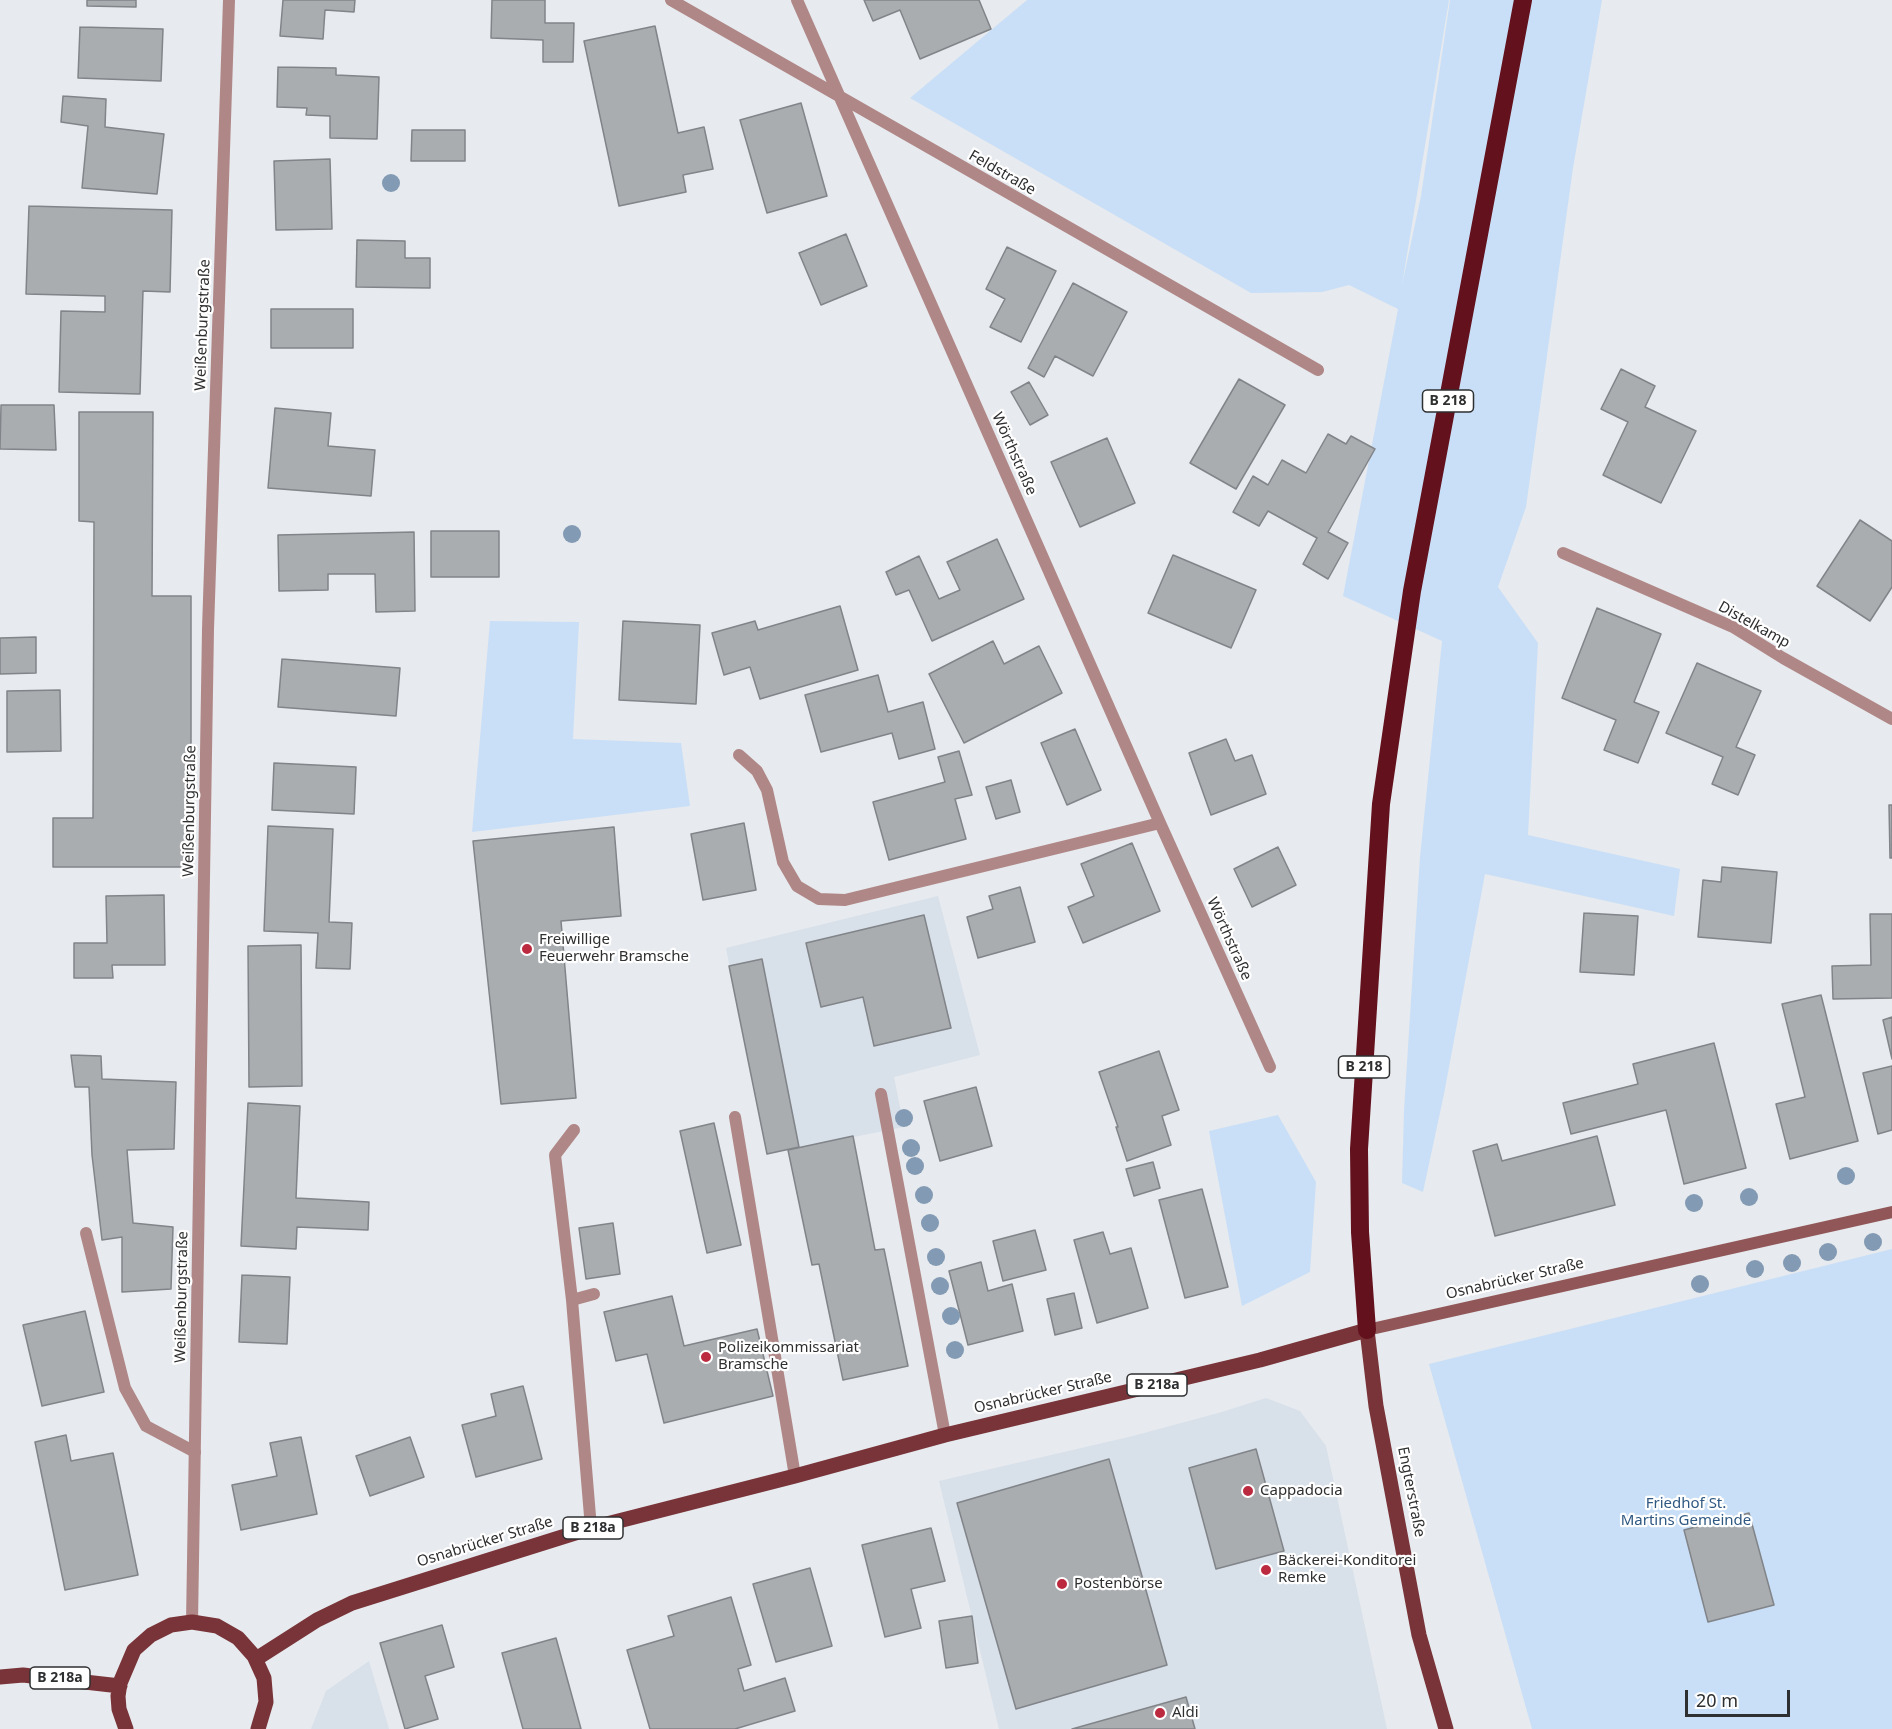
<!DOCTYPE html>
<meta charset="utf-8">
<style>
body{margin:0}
#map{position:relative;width:1892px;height:1729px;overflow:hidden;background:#e7eaee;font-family:"Noto Sans",sans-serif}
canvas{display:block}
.scale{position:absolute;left:1685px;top:1690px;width:105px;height:27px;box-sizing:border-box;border:3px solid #2e2f30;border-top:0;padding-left:8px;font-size:18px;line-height:21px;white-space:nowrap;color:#2e2f30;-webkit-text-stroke:4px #fff;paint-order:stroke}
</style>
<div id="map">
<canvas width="1892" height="1729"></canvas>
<div class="scale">20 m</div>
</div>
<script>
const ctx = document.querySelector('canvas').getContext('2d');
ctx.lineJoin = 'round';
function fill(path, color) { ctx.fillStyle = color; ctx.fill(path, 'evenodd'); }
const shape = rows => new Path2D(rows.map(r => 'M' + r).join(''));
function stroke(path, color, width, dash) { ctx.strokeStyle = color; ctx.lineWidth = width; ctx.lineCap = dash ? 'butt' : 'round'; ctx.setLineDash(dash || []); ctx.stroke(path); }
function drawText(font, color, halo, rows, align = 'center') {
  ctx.font = font + ' "Noto Sans",sans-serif'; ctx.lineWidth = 4.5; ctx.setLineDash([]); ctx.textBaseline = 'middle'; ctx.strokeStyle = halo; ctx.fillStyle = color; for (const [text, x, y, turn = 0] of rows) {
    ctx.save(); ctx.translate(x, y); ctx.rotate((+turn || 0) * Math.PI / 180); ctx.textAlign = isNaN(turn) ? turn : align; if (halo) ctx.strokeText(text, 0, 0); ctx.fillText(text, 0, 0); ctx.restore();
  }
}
fill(shape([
 [938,896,980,1055,894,1077,904,1127,767,1154,726,948],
 [1266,1398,1300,1411,1326,1446,1387,1729,999,1729,939,1481,1133,1436,1222,1412],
 [369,1661,389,1729,311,1729,326,1691]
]), '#d8e0ea');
fill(shape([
 [1027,0,1449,0,1402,285,1421,196,1450,0,1602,0,1573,168,1526,507,1498,587,1538,643,1528,835,1680,869,1674,916,1485,874,1444,1094,1423,1192,1402,1183,1404,1111,1420,857,1442,641,1343,596,1398,309,1349,285,1322,292,1251,293,910,98],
 [490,621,579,622,573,739,681,743,690,806,472,832],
 [1278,1115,1316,1182,1310,1272,1242,1306,1209,1131],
 [1892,1249,1892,1729,1532,1729,1429,1364]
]), '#c9dff7');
const building = shape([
 [87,0,136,0,136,7,87,6,87,0],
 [283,0,355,0,354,12,325,10,323,39,280,36,283,0],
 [492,0,545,0,545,23,574,23,573,62,543,62,543,40,491,38,492,0],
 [864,0,979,0,991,29,920,59,900,10,873,21,864,0],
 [655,26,678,133,704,127,713,169,683,175,686,192,619,206,584,41,655,26],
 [80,27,163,29,161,81,78,78,80,27],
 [278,67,336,68,336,75,379,77,377,139,330,138,330,116,306,115,307,108,277,107,278,67],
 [63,96,106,99,105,127,164,134,157,194,82,188,88,126,61,122,63,96],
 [801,103,827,196,767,213,740,120,801,103],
 [412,130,465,130,465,161,411,161,412,130],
 [330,159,332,229,276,230,274,161,330,159],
 [29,206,172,210,170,292,143,291,140,394,59,392,61,311,105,312,105,296,26,294,29,206],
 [846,234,867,286,821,305,799,253,846,234],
 [357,240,405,241,405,258,430,258,430,288,356,287,357,240],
 [1007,247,1056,271,1021,342,990,327,1005,299,986,289,1007,247],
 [1073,283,1127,312,1093,376,1055,356,1044,377,1028,368,1073,283],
 [271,309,353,309,353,348,271,348,271,309],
 [1621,369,1655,386,1645,407,1696,431,1661,503,1603,475,1628,422,1601,409,1621,369],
 [1239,379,1285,405,1236,489,1190,463,1239,379],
 [1029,382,1048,415,1030,425,1011,392,1029,382],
 [1,405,54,405,56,450,0,449,1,405],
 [275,408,331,413,328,446,375,450,371,496,268,488,275,408],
 [79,412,153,412,152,596,191,596,191,867,53,867,53,818,93,818,94,522,79,521,79,412],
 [1328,434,1346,444,1351,436,1375,449,1328,532,1348,543,1328,579,1303,564,1317,538,1268,511,1259,526,1233,512,1253,476,1268,485,1282,460,1306,473,1328,434],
 [1107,438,1135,503,1080,527,1051,462,1107,438],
 [1860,520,1892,541,1892,587,1870,621,1817,586,1860,520],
 [431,531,499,531,499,577,431,577,431,531],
 [414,532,415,611,376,612,375,574,328,574,328,590,279,591,278,535,414,532],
 [997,539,1024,599,932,641,909,590,896,595,886,572,919,556,939,599,960,590,947,562,997,539],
 [1173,555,1256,590,1231,648,1148,613,1173,555],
 [840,606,858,670,760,699,750,667,724,675,712,633,755,621,758,630,840,606],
 [1597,608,1661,634,1634,702,1659,712,1638,763,1604,750,1616,720,1562,698,1597,608],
 [623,621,700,625,696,704,619,700,623,621],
 [36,637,36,673,0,674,0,638,36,637],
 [993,641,1004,664,1039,646,1062,693,964,743,929,674,993,641],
 [282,659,400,668,396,716,278,707,282,659],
 [1697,663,1761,691,1736,747,1755,755,1738,795,1712,784,1723,757,1666,733,1697,663],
 [878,675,888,712,923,702,935,749,899,759,892,733,821,752,805,695,878,675],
 [60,690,61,751,7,752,7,691,60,690],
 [1075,729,1101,790,1067,805,1041,743,1075,729],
 [1226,739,1235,761,1252,755,1266,794,1211,815,1189,753,1226,739],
 [959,751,972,795,955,799,966,839,889,860,873,802,945,782,938,757,959,751],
 [274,763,356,767,354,814,272,810,274,763],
 [1011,780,1020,812,996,819,986,787,1011,780],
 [1889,805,1892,805,1892,858,1890,858,1889,805],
 [744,823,756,890,703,900,691,834,744,823],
 [268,826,333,829,329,922,352,923,350,969,316,968,318,933,264,931,268,826],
 [614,827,621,916,561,921,576,1098,501,1104,473,841,614,827],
 [1132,843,1160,911,1083,943,1068,907,1094,896,1081,864,1132,843],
 [1278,847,1296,885,1252,907,1234,869,1278,847],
 [1722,867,1777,872,1771,943,1698,937,1703,880,1721,882,1722,867],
 [1020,887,1035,942,978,958,967,917,993,909,989,896,1020,887],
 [164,895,165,965,112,965,113,978,74,978,74,943,107,943,106,896,164,895],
 [1584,913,1638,916,1634,975,1580,972,1584,913],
 [1870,914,1892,914,1892,998,1833,999,1832,966,1871,965,1870,914],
 [924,915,951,1028,874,1046,863,997,821,1007,806,943,924,915],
 [301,945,302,1086,249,1087,248,946,301,945],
 [762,959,799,1147,767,1154,729,966,762,959],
 [1821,995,1858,1141,1790,1159,1776,1104,1805,1097,1782,1004,1821,995],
 [1892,1017,1892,1059,1883,1020,1892,1017],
 [1714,1043,1746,1168,1684,1184,1666,1110,1571,1134,1563,1103,1638,1084,1633,1064,1714,1043],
 [1159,1051,1179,1110,1162,1116,1171,1145,1127,1161,1116,1127,1118,1127,1099,1072,1159,1051],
 [71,1055,101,1056,102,1079,176,1082,174,1149,127,1150,133,1223,173,1227,171,1289,122,1292,122,1237,102,1240,92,1155,89,1087,75,1087,71,1055],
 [1892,1066,1892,1130,1878,1134,1863,1073,1892,1066],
 [976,1087,992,1146,940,1161,924,1101,976,1087],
 [248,1103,300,1106,296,1198,369,1202,368,1230,297,1227,296,1249,241,1246,248,1103],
 [714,1123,741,1245,707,1253,680,1131,714,1123],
 [853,1136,875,1250,884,1249,908,1366,843,1380,819,1264,812,1265,788,1150,853,1136],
 [1597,1136,1615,1205,1495,1236,1473,1151,1497,1144,1502,1161,1597,1136],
 [1153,1162,1160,1188,1134,1196,1126,1169,1153,1162],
 [1202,1189,1228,1287,1185,1298,1159,1200,1202,1189],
 [613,1223,620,1274,586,1279,579,1228,613,1223],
 [1035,1230,1046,1270,1003,1281,993,1241,1035,1230],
 [1103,1232,1110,1254,1131,1248,1148,1308,1097,1323,1074,1240,1103,1232],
 [981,1262,988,1291,1012,1284,1023,1331,968,1345,949,1271,981,1262],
 [242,1275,290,1277,287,1344,239,1342,242,1275],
 [1074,1293,1082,1328,1055,1335,1047,1299,1074,1293],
 [672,1296,684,1346,757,1329,773,1396,664,1423,647,1354,616,1361,604,1312,672,1296],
 [85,1311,104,1392,42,1406,23,1325,85,1311],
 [523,1386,542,1459,476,1477,462,1425,496,1416,491,1394,523,1386],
 [66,1435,71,1461,113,1453,138,1575,65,1590,35,1442,66,1435],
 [301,1437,317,1514,241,1530,232,1485,277,1476,270,1443,301,1437],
 [410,1437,424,1477,370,1496,356,1456,410,1437],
 [1256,1449,1284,1551,1216,1569,1189,1468,1256,1449],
 [1109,1459,1167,1665,1016,1709,957,1503,1109,1459],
 [1749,1513,1774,1605,1708,1622,1684,1530,1749,1513],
 [931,1528,945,1581,911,1589,921,1628,885,1637,862,1545,931,1528],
 [810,1568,832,1646,776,1662,753,1584,810,1568],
 [731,1597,751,1665,738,1669,744,1691,785,1678,795,1711,735,1729,650,1729,627,1650,674,1636,668,1616,731,1597],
 [972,1616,978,1663,946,1668,939,1621,972,1616],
 [442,1625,454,1667,425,1676,438,1719,405,1729,380,1643,442,1625],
 [556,1638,581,1729,523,1729,502,1653,556,1638],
 [1186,1697,1195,1729,1072,1729,1186,1697]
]);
fill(building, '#a9adb0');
stroke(building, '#818488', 1.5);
stroke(shape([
 [881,1094,945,1435],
 [735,1117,795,1476],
 [574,1130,555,1155,572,1300,591,1528],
 [86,1233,125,1388,146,1426,195,1452],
 [572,1300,594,1294]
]), '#b08787', 12);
stroke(shape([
 [671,0,1318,370],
 [797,0,1160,823,1270,1067],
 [1563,553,1733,627,1783,658,1892,719],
 [739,755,757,771,767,790,783,862,797,886,819,899,845,900,1160,823],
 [192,1622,208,629,229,0]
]), '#b08787', 12);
stroke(shape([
 [1367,1330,1892,1212]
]), '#915758', 12);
stroke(shape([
 [256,1659,317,1620,352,1603,591,1528,795,1476,945,1435,1260,1360,1367,1330,1376,1406,1419,1635,1446,1729],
 [0,1677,23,1675,120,1686],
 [126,1729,119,1709,118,1696,120,1683,134,1650,151,1635,171,1625,192,1622,217,1626,238,1638,254,1656,264,1678,266,1702,258,1729]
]), '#783438', 15);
stroke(shape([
 [1367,1330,1360,1232,1359,1149,1381,804,1412,591,1523,0]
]), '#62111d', 18);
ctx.fillStyle = '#829ab3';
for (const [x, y] of [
 [391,183],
 [572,534],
 [904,1118],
 [911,1148],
 [915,1166],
 [1846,1176],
 [924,1195],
 [1749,1197],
 [1694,1203],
 [930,1223],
 [1873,1242],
 [1828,1252],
 [936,1257],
 [1792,1263],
 [1755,1269],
 [1700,1284],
 [940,1286],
 [951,1316],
 [955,1350]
]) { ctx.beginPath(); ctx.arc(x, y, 9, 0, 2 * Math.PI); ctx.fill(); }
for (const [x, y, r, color] of [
 [527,949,6,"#bb2a3f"],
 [706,1357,6,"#bb2a3f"],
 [1248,1491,6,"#bb2a3f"],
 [1266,1570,6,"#bb2a3f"],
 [1062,1584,6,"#bb2a3f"],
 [1160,1713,6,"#bb2a3f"]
]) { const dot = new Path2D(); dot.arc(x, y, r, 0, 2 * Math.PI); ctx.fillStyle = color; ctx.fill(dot); stroke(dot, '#fff', 2); }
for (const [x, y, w] of [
 [1448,401,51],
 [1364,1067,51],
 [1157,1385,60],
 [593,1528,60],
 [60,1678,60]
]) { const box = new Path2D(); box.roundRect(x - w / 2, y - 11, w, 22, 4.5); ctx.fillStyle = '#fff'; ctx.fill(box); stroke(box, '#2e2f30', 1.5); }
drawText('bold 14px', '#2e2f30', null, [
 ["B 218",1448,401],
 ["B 218",1364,1067],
 ["B 218a",1157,1385],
 ["B 218a",593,1528],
 ["B 218a",60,1678]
]);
drawText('15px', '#2e2f30', '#fff', [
 ["Feldstraße",1002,173,30],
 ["Weißenburgstraße",203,325,-88],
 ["Wörthstraße",1014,454,66],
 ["Distelkamp",1754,625,29],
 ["Weißenburgstraße",190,811,-89],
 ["Wörthstraße",1229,939,66],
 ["Osnabrücker Straße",1515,1279,-13],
 ["Weißenburgstraße",182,1297,-89],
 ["Osnabrücker Straße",1043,1393,-13],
 ["Engterstraße",1411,1492,79],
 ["Osnabrücker Straße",485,1542,-17]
]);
drawText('15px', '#2e2f30', '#fff', [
 ["Freiwillige",539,940],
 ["Feuerwehr Bramsche",539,957],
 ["Polizeikommissariat",718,1348],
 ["Bramsche",718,1365],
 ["Cappadocia",1260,1491],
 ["Bäckerei-Konditorei",1278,1561],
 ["Remke",1278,1578],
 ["Postenbörse",1074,1584],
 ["Aldi",1172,1713]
], 'left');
drawText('15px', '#2f5882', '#fff', [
 ["Friedhof St.",1686,1504],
 ["Martins Gemeinde",1686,1521]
]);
</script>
